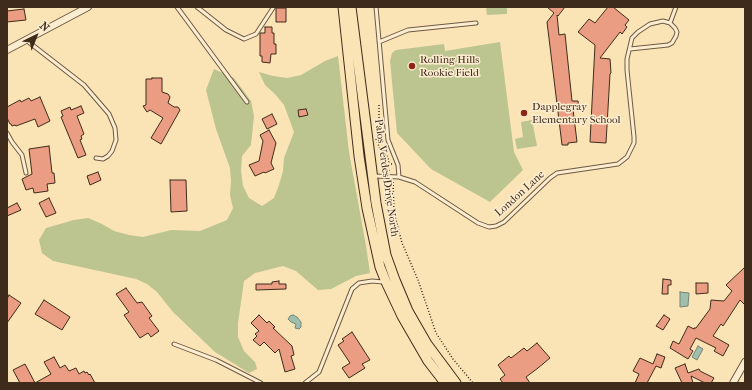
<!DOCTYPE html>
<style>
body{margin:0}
#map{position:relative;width:752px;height:390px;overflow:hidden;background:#fae4b6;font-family:"IM FELL French Canon",serif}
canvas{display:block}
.frame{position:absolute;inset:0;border:8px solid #3f2b1b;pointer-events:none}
.north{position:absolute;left:16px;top:16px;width:40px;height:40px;-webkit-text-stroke:3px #fcedd0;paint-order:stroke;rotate:43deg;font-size:11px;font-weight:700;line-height:16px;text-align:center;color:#3f2b1b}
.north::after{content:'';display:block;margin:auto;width:14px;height:18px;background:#3f2b1b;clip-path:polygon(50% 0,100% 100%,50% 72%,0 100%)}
</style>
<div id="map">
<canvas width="752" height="390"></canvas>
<div class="frame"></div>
<div class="north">N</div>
</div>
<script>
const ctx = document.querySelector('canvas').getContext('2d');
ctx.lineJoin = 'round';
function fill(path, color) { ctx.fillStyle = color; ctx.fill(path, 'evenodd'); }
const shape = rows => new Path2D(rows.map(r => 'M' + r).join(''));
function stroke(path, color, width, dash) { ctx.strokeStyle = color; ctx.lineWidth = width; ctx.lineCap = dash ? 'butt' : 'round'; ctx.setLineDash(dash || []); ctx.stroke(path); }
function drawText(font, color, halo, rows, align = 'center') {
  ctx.font = font + ' "IM FELL French Canon",serif'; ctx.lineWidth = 3; ctx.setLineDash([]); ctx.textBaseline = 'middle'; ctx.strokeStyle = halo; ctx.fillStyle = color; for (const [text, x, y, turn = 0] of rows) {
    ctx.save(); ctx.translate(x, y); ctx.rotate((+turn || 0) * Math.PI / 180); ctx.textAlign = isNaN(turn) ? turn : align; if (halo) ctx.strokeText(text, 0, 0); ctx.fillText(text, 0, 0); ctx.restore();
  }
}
fill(shape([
 [486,7,507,7,507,14,487,15],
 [500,42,514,152,523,170,490,202,431,169,397,133,390,61,392,53,396,50,444,44,445,51],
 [338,56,349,152,366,246,370,273,356,276,331,289,318,290,296,271,283,266,255,273,244,281,238,323,238,337,244,351,255,362,257,369,249,373,215,352,173,312,157,292,147,284,136,279,53,261,42,253,39,240,46,228,74,220,88,218,102,224,114,231,129,235,143,237,171,230,200,231,227,220,233,208,230,195,231,181,230,168,216,129,206,90,214,69,234,78,251,101,254,116,251,145,242,156,241,171,243,186,249,198,262,206,274,198,279,185,283,171,284,158,294,132,284,105,275,94,265,85,259,72,273,76,287,78,301,75,325,61],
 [532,120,537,146,517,149,515,139,523,137,521,122]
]), '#bcc48f');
const water = shape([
 [680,292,689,293,688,306,680,307,680,292],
 [293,315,297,317,301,322,301,327,299,329,295,328,296,324,291,322,288,319,290,316,293,315],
 [698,346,703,349,697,360,692,357,698,346]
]);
fill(water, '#9ebfae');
stroke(water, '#788473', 1);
const building = shape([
 [547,7,565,7,558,16,557,15,559,35,565,34,572,101,578,101,579,109,573,109,577,142,568,143,568,145,562,145,547,22,554,13,547,7],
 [608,7,613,7,629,20,625,25,627,27,622,34,620,32,600,58,610,59,611,73,610,74,606,143,590,142,595,45,578,32,589,19,595,23,608,7],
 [276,8,286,8,286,22,276,22,276,8],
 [24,9,26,20,7,22,7,11,24,9],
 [265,27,272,27,272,33,274,33,274,44,276,44,276,54,271,54,270,63,262,62,262,56,260,56,260,33,265,33,265,27],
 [152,78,162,78,162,92,168,94,170,97,168,103,174,107,178,107,180,110,161,144,151,138,163,118,150,110,147,112,143,106,146,105,146,79,152,79,152,78],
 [40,97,50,121,38,127,35,119,16,126,15,125,12,126,11,124,10,124,7,118,7,107,20,100,21,102,29,98,31,101,40,97],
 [81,106,84,113,77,116,84,134,81,136,82,139,80,140,86,155,78,158,61,117,63,116,61,111,70,107,71,110,81,106],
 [306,109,308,115,299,117,298,110,306,109],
 [272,114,277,124,267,129,262,119,272,114],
 [269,130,276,143,271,163,274,169,265,173,264,172,255,176,249,165,259,161,263,141,260,135,269,130],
 [49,146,52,173,54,173,55,183,47,184,48,191,34,193,33,188,26,190,22,179,32,174,29,149,49,146],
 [98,172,101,180,90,185,87,176,98,172],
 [170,180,186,180,187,211,171,212,170,180],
 [49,198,56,213,46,217,39,203,49,198],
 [17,203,21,210,7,216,7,208,17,203],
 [745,267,745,305,740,300,723,326,721,324,713,336,729,345,723,356,714,351,716,348,696,338,690,349,693,351,688,359,670,348,673,341,679,344,688,326,694,329,694,328,696,328,710,309,711,300,724,301,732,291,726,285,745,267],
 [663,279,671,280,671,285,668,285,668,294,662,294,663,279],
 [279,281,279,284,286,284,286,289,256,290,256,284,272,284,272,282,279,281],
 [696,283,708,283,708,293,696,294,696,283],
 [126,288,137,303,142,302,152,316,149,318,159,331,151,337,148,333,140,338,124,315,129,312,116,294,126,288],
 [9,295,21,303,7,323,7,299,9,295],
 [44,300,70,317,62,330,35,314,44,300],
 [259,315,267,323,269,321,275,327,273,328,292,346,294,355,291,356,295,369,285,372,279,349,275,353,264,342,260,346,253,340,257,336,255,334,259,331,251,323,259,315],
 [664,315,670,319,663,330,656,326,664,315],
 [352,332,370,360,362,364,365,368,349,378,342,368,350,363,338,345,344,341,342,339,352,332],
 [537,343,550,358,538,368,526,377,530,383,503,383,500,379,505,375,498,365,509,356,511,358,524,348,527,351,537,343],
 [657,354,665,357,661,368,656,366,647,383,635,383,639,374,633,371,640,358,653,364,657,354],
 [54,357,60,368,65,365,69,371,76,368,79,374,84,371,85,373,87,372,89,375,90,374,95,383,20,383,13,370,25,364,35,383,51,374,44,362,54,357],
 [685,364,688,373,699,369,700,371,714,378,711,383,705,383,691,376,693,383,682,383,675,368,685,364]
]);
fill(building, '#ea9d82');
stroke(building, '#3f2b1b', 1);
const service = shape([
 [177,7,247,102],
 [197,7,226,30,244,39,256,34,273,8],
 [376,7,388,140,398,165,399,177],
 [670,23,676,7],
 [26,40,84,85,109,114,115,128,116,140,112,151,108,156,103,159,96,158],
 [379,42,408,30,476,23],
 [7,133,12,142,22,155,26,173],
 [374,176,399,177,415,182,478,223,489,227,496,226,504,222,550,178,557,173,618,164,627,157,634,143,634,137,627,70,627,59,632,38,638,32,650,24,663,21,670,23,675,28,677,32,676,36,672,43,668,45,630,49],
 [174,344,216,360,261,383],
 [305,383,319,372,352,289,359,283,372,281,383,282]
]);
const minor = shape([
 [7,50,88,7],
 [733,383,745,362]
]);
const primary = shape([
 [343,7,359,156,367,208,380,267,386,282,402,316,417,342,428,361,445,383],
 [351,7,376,203,386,255,395,280,408,311,427,344,456,383]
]);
stroke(service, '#6e5942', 5);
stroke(minor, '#6e5942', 8);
stroke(primary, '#3f2b1b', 11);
stroke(shape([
 [379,105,379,129,382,138],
 [376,139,381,151,382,168],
 [385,150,389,161,388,168,389,171],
 [382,164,392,164],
 [393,182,394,212,402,243,418,280,436,333,453,359,473,383],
 [385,188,386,206]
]), '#3f2b1b', 1.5, [1, 2]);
stroke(service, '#fcedd0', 3);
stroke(minor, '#fcedd0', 6);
stroke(primary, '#fae4b6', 9);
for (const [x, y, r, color] of [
 [412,66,4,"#8f2418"],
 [524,113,4,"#8f2418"]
]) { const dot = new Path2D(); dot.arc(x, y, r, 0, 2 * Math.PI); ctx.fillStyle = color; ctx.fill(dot); stroke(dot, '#fcedd0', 1.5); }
drawText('11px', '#3f2b1b', '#fcedd0', [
 ["Rolling Hills",420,60],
 ["Rookie Field",420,73],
 ["Dapplegray",532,107],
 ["Elementary School",532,120]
], 'left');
drawText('11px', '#3f2b1b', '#fcedd0', [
 ["Palos Verdes Drive North",386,178,82],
 ["London Lane",520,194,-42]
]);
</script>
